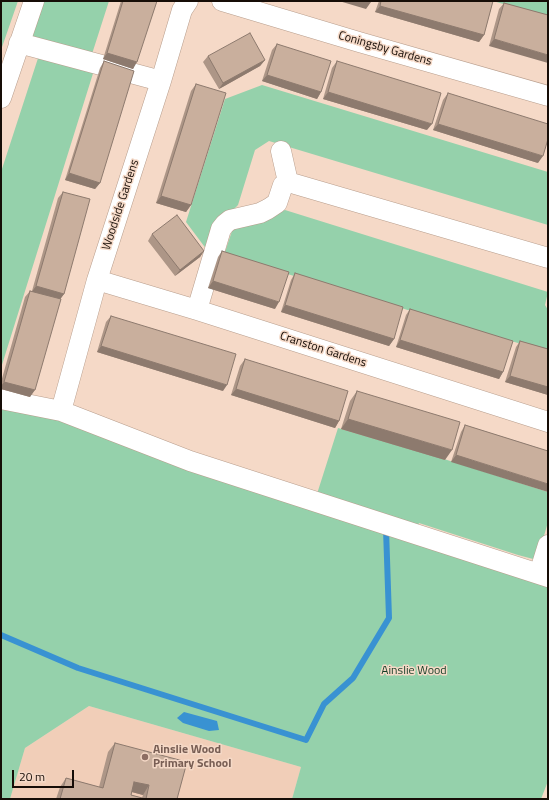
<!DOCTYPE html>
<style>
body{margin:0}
#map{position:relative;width:549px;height:800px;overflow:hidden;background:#f5d9c7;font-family:"Titillium Web",sans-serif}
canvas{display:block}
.frame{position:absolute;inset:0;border:2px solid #160d07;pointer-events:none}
.scale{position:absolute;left:12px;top:770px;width:62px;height:18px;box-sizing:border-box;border:2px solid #160d07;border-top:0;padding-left:5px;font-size:12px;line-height:14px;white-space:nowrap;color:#160d07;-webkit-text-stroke:3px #f5d9c7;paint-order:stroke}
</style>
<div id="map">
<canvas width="549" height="800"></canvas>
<div class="frame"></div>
<div class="scale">20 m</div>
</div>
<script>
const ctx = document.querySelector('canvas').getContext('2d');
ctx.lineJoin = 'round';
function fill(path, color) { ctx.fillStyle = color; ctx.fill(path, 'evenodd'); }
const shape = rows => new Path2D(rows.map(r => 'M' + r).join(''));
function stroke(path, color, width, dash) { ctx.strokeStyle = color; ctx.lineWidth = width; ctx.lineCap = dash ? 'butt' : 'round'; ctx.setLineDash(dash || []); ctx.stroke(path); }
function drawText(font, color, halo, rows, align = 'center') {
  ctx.font = font + ' "Titillium Web",sans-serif'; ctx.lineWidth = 3; ctx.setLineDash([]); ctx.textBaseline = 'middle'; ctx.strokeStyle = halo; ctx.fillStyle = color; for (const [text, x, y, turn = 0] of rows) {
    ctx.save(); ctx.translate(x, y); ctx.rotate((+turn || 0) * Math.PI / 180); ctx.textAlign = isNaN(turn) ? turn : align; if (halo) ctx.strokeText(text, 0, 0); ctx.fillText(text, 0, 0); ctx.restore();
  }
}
fill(shape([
 [89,706,301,767,292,799,10,799,25,748]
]), '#f1ceb8');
fill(shape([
 [1,1,18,1,1,50],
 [44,1,109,1,92,54,30,36],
 [493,1,548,1,548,17],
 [40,52,95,67,1,368,1,172],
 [262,85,548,172,548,225,269,141,255,150,238,205,226,217,207,250,186,222,225,99],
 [285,210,548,292,545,305,548,310,548,352,224,255,233,228],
 [1,409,65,420,548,580,548,781,541,799,292,799,301,767,89,706,25,748,10,799,1,799],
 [338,428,444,459,548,492,548,522,537,560,518,555,419,523,417,529,316,497]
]), '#95d1ab');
fill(shape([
 [184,712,217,721,219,730,209,731,183,723,177,718]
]), '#3992d2');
stroke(shape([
 [1,635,78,668,306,740,324,704,353,678,389,618,386,529]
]), '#3992d2', 6);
const minor = shape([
 [222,1,359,42,548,96],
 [19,43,161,81],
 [1,98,34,1],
 [281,151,288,182],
 [97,280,197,310,548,422],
 [197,310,221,229,225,224,230,220,260,213,268,209,277,203,283,185,288,182,548,258],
 [1,399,61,411,190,461,548,577],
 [61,411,97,280,161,81,182,10,188,1],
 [539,574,548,545]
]);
stroke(minor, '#b89e8d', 21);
stroke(minor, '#fff', 20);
fill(shape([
 [121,1,157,1,133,69,103,59],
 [379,1,493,1,484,35,479,42,375,12],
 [504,3,548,15,489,46,499,9],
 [277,44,321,92,317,99,262,81,272,50],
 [208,56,265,60,260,66,219,89,203,62],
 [104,61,100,183,95,189,65,180,100,68],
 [337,61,427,130,323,99,332,68],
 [196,84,191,205,186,212,156,203,191,91],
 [448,93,538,163,433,130,443,100],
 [63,192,64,294,60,299,30,397,1,389,1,382,25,297,30,291,32,291,58,198],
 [152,234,204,251,200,257,175,276,148,241],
 [222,251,275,309,208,288,218,257],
 [295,273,394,339,389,346,281,312,291,280],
 [410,309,503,372,499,379,396,347,406,315],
 [111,316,223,391,97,352,106,322],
 [520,341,548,349,548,395,505,382,516,347],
 [245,359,339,421,335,428,231,395,240,366],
 [357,391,445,460,341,429,350,401],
 [465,425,548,451,451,462,461,432],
 [115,743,177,799,56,799,60,787,66,778,99,787,108,752],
 [132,792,143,795,142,798,131,795]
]), '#ad9687');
fill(shape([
 [339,1,367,1,371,2,366,9],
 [380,6,484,35,479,42,375,12],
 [494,39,548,55,548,63,489,46],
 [107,53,137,62,133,69,103,59],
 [265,60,260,66,219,89,223,83],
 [267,75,321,92,317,99,262,81],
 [328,92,432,124,427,130,323,99],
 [438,124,543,156,538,163,433,130],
 [69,173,100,183,95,189,65,180],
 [161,196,191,205,186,212,156,203],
 [204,251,200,257,175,276,180,270],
 [213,281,279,302,275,309,208,288],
 [36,286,64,294,59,301,31,293],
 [285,305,394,339,389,346,281,312],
 [400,340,503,372,499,379,396,347],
 [101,346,227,385,223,391,97,352],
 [510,376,548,387,548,395,505,382],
 [4,382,35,390,30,397,1,389,1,386],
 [236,389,339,421,335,428,231,395],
 [348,419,452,450,445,460,341,429],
 [456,455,548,484,548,492,451,462],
 [134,782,149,785,143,795,128,791]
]), '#8d7a6e');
const building = shape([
 [123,1,157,1,137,62,107,53,123,1],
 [381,1,493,1,484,35,380,6,381,1],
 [504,3,548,15,548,55,494,39,504,3],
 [250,33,265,60,223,83,208,56,250,33],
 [277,44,331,61,321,92,267,75,277,44],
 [104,61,134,71,100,183,69,173,104,61],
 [337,61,441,93,432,124,328,92,337,61],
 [196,84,226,93,191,205,161,196,196,84],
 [448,93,548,124,548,139,543,156,438,124,448,93],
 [63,192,90,199,64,294,36,286,63,192],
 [177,215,204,251,180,270,152,234,177,215],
 [222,251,289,272,279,302,213,281,222,251],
 [295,273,403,307,394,339,285,305,295,273],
 [30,291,61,299,35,390,4,382,30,291],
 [410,309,513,341,503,372,400,340,410,309],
 [111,316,236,354,227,385,101,346,111,316],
 [520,341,548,349,548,387,510,376,520,341],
 [245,359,348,391,339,421,236,389,245,359],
 [357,391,460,422,452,450,348,419,357,391],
 [465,425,548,451,548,484,456,455,465,425],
 [115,743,187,762,177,799,60,799,66,778,103,788,115,743],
 [134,782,149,785,146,799,131,795,134,782]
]);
fill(building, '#c9af9d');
stroke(building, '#8d7a6e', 1);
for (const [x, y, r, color] of [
 [145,757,4,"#8d6e63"]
]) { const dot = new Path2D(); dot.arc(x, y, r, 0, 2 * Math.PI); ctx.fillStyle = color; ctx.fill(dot); stroke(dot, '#f5d9c7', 1.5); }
drawText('12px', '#160d07', '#f5d9c7', [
 ["Coningsby Gardens",385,49,16],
 ["Woodside Gardens",121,205,-72],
 ["Cranston Gardens",323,350,18]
]);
drawText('12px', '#133d25', '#f5d9c7', [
 ["Ainslie Wood",414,671]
]);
drawText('bold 12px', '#785e54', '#f5d9c7', [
 ["Ainslie Wood",153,750],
 ["Primary School",153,764]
], 'left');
</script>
